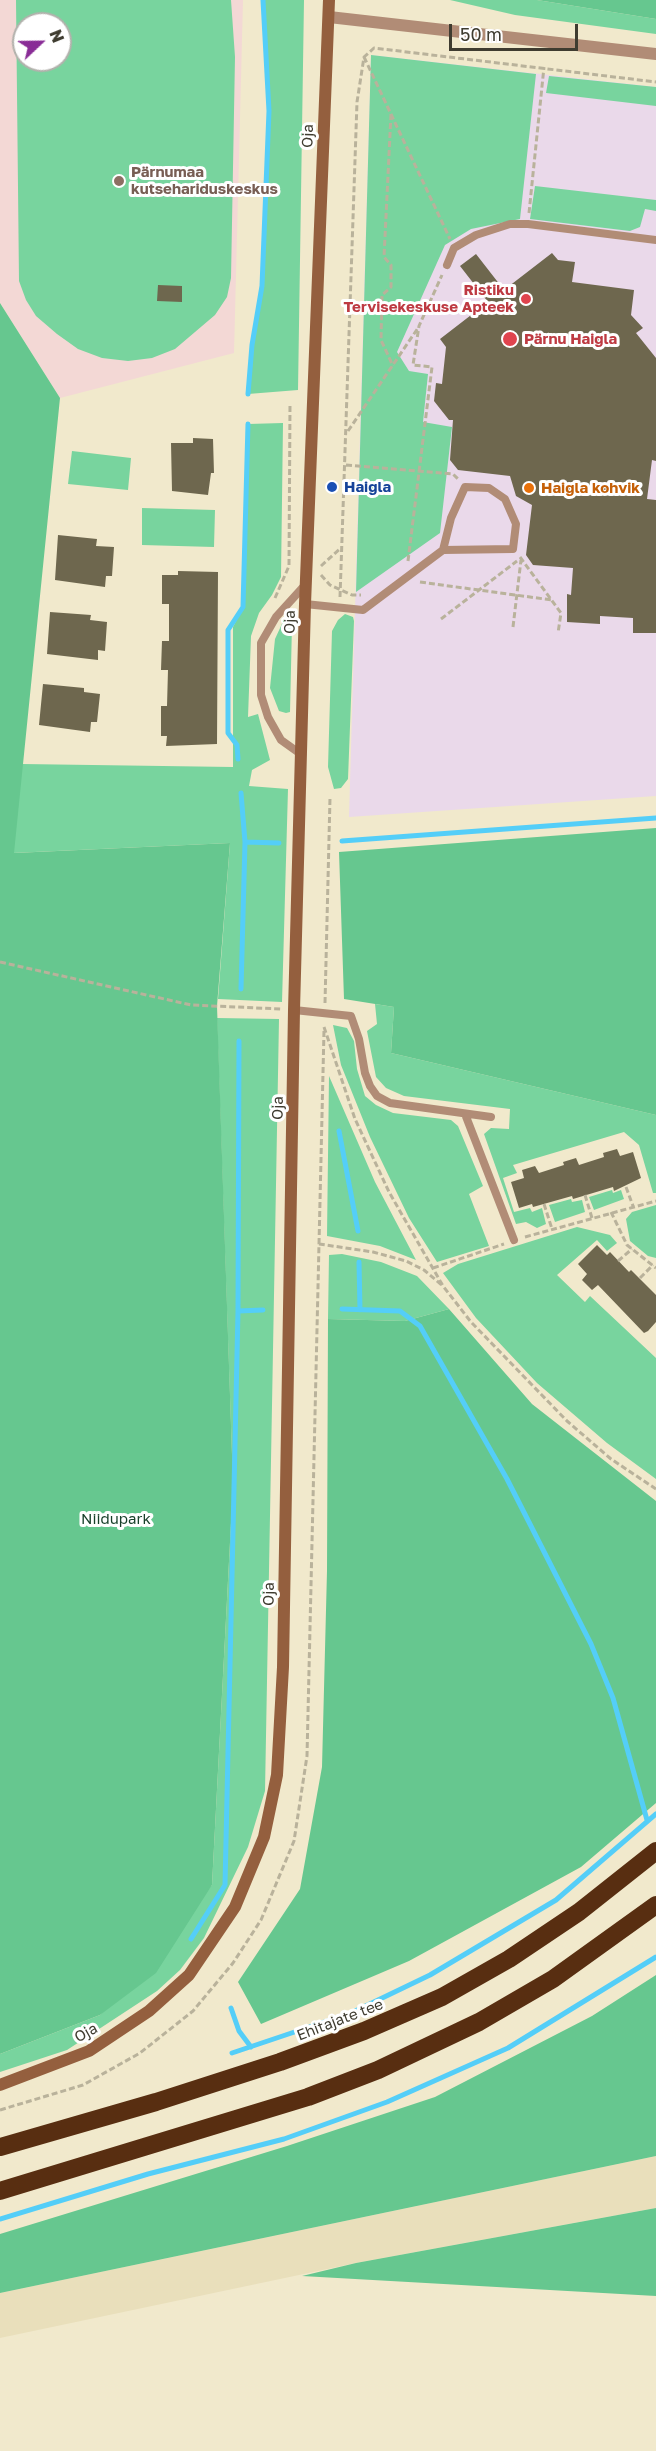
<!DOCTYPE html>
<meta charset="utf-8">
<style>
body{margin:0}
#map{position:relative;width:656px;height:2451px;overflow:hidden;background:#f1e9cc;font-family:"Golos Text",sans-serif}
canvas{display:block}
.north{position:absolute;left:12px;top:12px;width:60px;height:60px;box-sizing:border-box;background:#fff;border:2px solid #b2b1ac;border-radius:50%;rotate:68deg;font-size:16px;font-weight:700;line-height:24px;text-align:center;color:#3f3c30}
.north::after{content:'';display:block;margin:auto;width:21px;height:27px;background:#892c96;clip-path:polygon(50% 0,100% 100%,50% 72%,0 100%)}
.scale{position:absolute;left:449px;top:24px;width:129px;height:27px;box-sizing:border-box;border:3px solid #3f3c30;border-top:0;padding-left:8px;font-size:18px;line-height:21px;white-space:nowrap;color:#3f3c30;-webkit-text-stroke:4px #fff;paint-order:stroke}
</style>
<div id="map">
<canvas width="656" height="2451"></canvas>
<div class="north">N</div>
<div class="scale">50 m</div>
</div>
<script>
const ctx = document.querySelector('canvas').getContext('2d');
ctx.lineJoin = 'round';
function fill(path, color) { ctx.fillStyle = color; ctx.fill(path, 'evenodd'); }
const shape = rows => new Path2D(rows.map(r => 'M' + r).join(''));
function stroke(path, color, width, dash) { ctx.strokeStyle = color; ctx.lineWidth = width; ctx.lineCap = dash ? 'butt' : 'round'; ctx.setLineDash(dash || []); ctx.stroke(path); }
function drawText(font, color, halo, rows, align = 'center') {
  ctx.font = font + ' "Golos Text",sans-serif'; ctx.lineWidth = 6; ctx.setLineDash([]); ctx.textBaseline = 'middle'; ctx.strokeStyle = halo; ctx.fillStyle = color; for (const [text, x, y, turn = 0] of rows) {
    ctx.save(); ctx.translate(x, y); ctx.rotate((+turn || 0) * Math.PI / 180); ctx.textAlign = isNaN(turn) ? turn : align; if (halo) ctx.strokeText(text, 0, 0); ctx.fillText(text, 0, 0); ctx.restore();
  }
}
fill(shape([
 [656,2156,656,2208,356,2263,0,2338,0,2293]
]), '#e9dfbb');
fill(shape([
 [0,0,243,0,234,353,60,398,0,303],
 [24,24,60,24,60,60,24,60]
]), '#f3d8d5');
fill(shape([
 [371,55,656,87,656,796,349,817]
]), '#ead9ea');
fill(shape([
 [16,0,231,0,235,57,231,278,227,297,215,315,175,349,152,358,128,361,102,358,78,349,57,334,36,316,26,300,19,281],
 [24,24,60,24,60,60,24,60],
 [263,0,304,0,298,390,248,394,252,345,262,286,269,111],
 [450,0,537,0,656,19,656,34,515,15],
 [371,55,536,74,520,219,471,229,445,245,397,352,409,371,428,374,423,422,452,427,440,533,356,592],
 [549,76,656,87,656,106,546,93],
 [535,186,656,200,656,211,645,209,640,227,630,231,530,219],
 [283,423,281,577,272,595,259,613,251,636,248,717,258,714,270,760,252,770,249,786,288,789,282,1002,218,999,230,843,13,853,22,764,233,767,233,627,243,607,244,592,248,424],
 [72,451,131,458,128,490,68,484],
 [142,508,215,510,214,547,142,545],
 [345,614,353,617,354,621,348,779,341,788,334,789,328,767,332,631,338,620],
 [286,615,292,618,292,624,290,712,286,713,279,711,270,688,275,639],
 [375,1004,394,1007,391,1053,656,1115,656,1193,653,1193,639,1145,624,1132,513,1165,517,1173,503,1178,514,1212,530,1208,532,1212,542,1208,546,1224,537,1228,526,1222,516,1224,484,1134,491,1128,509,1129,510,1109,404,1096,386,1088,376,1077,367,1031,377,1024],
 [217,1018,279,1019,265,1791,248,1847,204,1938,180,1970,157,1991,67,2050,0,2072,0,2054,100,2015,212,1885,233,1485],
 [333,1025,347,1028,354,1041,357,1069,365,1096,376,1105,393,1113,451,1120,458,1126,483,1186,469,1194,489,1246,437,1262,409,1218,370,1137,341,1065],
 [329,1076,375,1182,416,1260,380,1246,327,1236],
 [612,1190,613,1193,621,1190,624,1199,594,1210,589,1197],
 [571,1199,572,1202,582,1200,585,1212,555,1222,549,1205],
 [656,1205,656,1258,648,1256,630,1241,626,1219,632,1212],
 [577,1227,610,1235,617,1243,607,1251,597,1240,557,1275,585,1302,590,1296,656,1358,656,1479,607,1443,537,1383,476,1318,443,1273,458,1264],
 [342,1254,381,1262,417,1276,449,1309,405,1321,328,1319,329,1255]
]), '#78d49e');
fill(shape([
 [537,0,656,0,656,19],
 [0,303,60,398,14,853,230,843,217,1006,233,1485,212,1885,156,1973,100,2015,0,2054],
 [656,828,656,1115,391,1053,394,1007,344,999,339,852],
 [449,1309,532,1404,656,1501,656,1803,581,1867,409,1961,261,2024,238,1982,300,1889,322,1767,327,1571,328,1319,405,1321],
 [656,1975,656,2156,0,2293,0,2234,287,2146,435,2097,592,2016],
 [656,2208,656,2296,302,2276,356,2263]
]), '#66c78f');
stroke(shape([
 [248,394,252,345,262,286,269,111,263,0],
 [238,759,237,745,228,733,228,630,243,607,248,424],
 [241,793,245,842,241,989],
 [342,841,656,818],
 [245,842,279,843],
 [339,1131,358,1231],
 [359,1262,360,1310],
 [342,1309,400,1311,420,1326,507,1479,591,1644,613,1698,647,1820],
 [238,1311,263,1310],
 [191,1939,225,1885,238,1311,239,1041],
 [231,2008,239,2031,251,2047],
 [232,2053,351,2013,430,1975,556,1900,656,1814],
 [0,2219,148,2174,284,2139,387,2102,508,2048,656,1957]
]), '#54cef8', 5);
fill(shape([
 [552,253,558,260,575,262,572,282,634,290,631,315,643,328,636,333,656,358,656,461,652,460,647,499,656,500,656,633,633,633,633,618,600,616,600,624,567,622,567,594,571,595,573,568,533,565,526,555,532,505,516,496,510,476,458,470,450,460,453,420,449,420,434,401,436,383,442,384,446,347,440,339,488,302,460,266,476,254,504,290],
 [158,285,182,286,182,302,157,301],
 [193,438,213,439,214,473,211,473,208,495,172,491,171,443,193,443],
 [58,535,97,539,96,546,114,547,112,576,106,576,105,587,55,580],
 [178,571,218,572,217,744,166,746,167,736,161,736,161,706,167,706,168,670,161,670,162,641,169,641,169,604,162,604,162,575,178,575],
 [50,612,91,615,90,620,107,622,105,651,98,650,98,660,47,654],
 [43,684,84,688,84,692,100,694,97,722,91,722,90,732,39,725],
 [617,1149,620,1156,633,1152,641,1178,614,1191,613,1187,573,1199,572,1196,533,1207,532,1204,519,1208,511,1182,524,1178,522,1170,535,1166,539,1173,564,1165,563,1162,576,1158,579,1165,604,1157,603,1153],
 [597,1245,607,1255,610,1252,629,1272,631,1270,656,1295,656,1322,648,1331,644,1333,598,1285,592,1290,582,1280,587,1274,578,1264]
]), '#6e674e');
stroke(shape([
 [364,57,450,239],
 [391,114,384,257,391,265,391,287,382,295,381,340,393,366],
 [529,213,544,67],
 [348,431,418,328],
 [346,465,453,474,458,479],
 [520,557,561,613,558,633],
 [408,561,432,367,413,365,419,326,442,275],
 [321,566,342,547],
 [321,575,330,585,352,595,361,595],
 [420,582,552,600],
 [340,597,357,102,364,57,374,48,656,82],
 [275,598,289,566,290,405],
 [441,619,517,561],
 [513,627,521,560],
 [0,962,191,1005,281,1009],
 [325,1003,330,798],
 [324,1027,355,1119,389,1192,443,1286,471,1322,567,1421,611,1459,656,1489],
 [626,1187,633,1206],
 [585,1195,592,1218],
 [544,1204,552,1229],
 [611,1212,627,1245,656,1268],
 [525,1237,656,1201],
 [319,1244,324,1030],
 [618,1261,632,1249],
 [433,1268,504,1244],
 [640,1278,653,1265],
 [0,2110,83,2085,140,2053,193,2011,233,1963,261,1920,294,1841,307,1756,319,1244,373,1252,406,1261,424,1270,443,1286]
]), '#b9b29b', 3, [6, 3]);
stroke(shape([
 [447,265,454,248,476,235,510,224,528,224,656,240],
 [305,604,363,610,443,550,513,549,516,524,505,499,489,488,465,487,451,518,443,550],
 [302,755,281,740,268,717,261,695,261,643,276,617,305,585],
 [294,1010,351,1016,359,1039,365,1073,370,1086,377,1096,390,1103,491,1117],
 [465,1114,514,1240]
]), '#b18c76', 8);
stroke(shape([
 [329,17,656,54]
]), '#b18c76', 12);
stroke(shape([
 [0,2085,89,2051,149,2011,189,1975,235,1907,264,1837,277,1775,283,1667,294,1010,305,604,329,0]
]), '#945f3e', 12);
stroke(shape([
 [0,2147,156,2102,280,2062,364,2031,442,1997,509,1959,579,1912,656,1851],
 [0,2191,308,2097,378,2070,479,2022,553,1979,656,1905]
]), '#582e11', 18);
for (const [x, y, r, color] of [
 [119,181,6,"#8d6e63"],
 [526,299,6,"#e0444e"],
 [510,339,8,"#e0444e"],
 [332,487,6,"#1a4fb4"],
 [529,488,6,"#e8710a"]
]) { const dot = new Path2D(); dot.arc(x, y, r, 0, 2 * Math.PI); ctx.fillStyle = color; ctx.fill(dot); stroke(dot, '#fff', 2); }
drawText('15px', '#3f3c30', '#fff', [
 ["Oja",308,136,-88],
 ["Oja",290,622,-89],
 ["Oja",278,1108,-89],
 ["Oja",269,1594,-89],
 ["Ehitajate tee",340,2020,-21],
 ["Oja",86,2033,-29]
]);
drawText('bold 15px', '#785e54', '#fff', [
 ["Pärnumaa",131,172],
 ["kutsehariduskeskus",131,189]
], 'left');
drawText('bold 15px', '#be3a42', '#fff', [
 ["Ristiku",514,290],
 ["Tervisekeskuse Apteek",514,307],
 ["Pärnu Haigla",524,339,"left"]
], 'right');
drawText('bold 15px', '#164399', '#fff', [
 ["Haigla",344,487]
], 'left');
drawText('bold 15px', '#c56008', '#fff', [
 ["Haigla kohvik",541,488]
], 'left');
drawText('15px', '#163f29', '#fff', [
 ["Niidupark",116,1519]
]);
</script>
